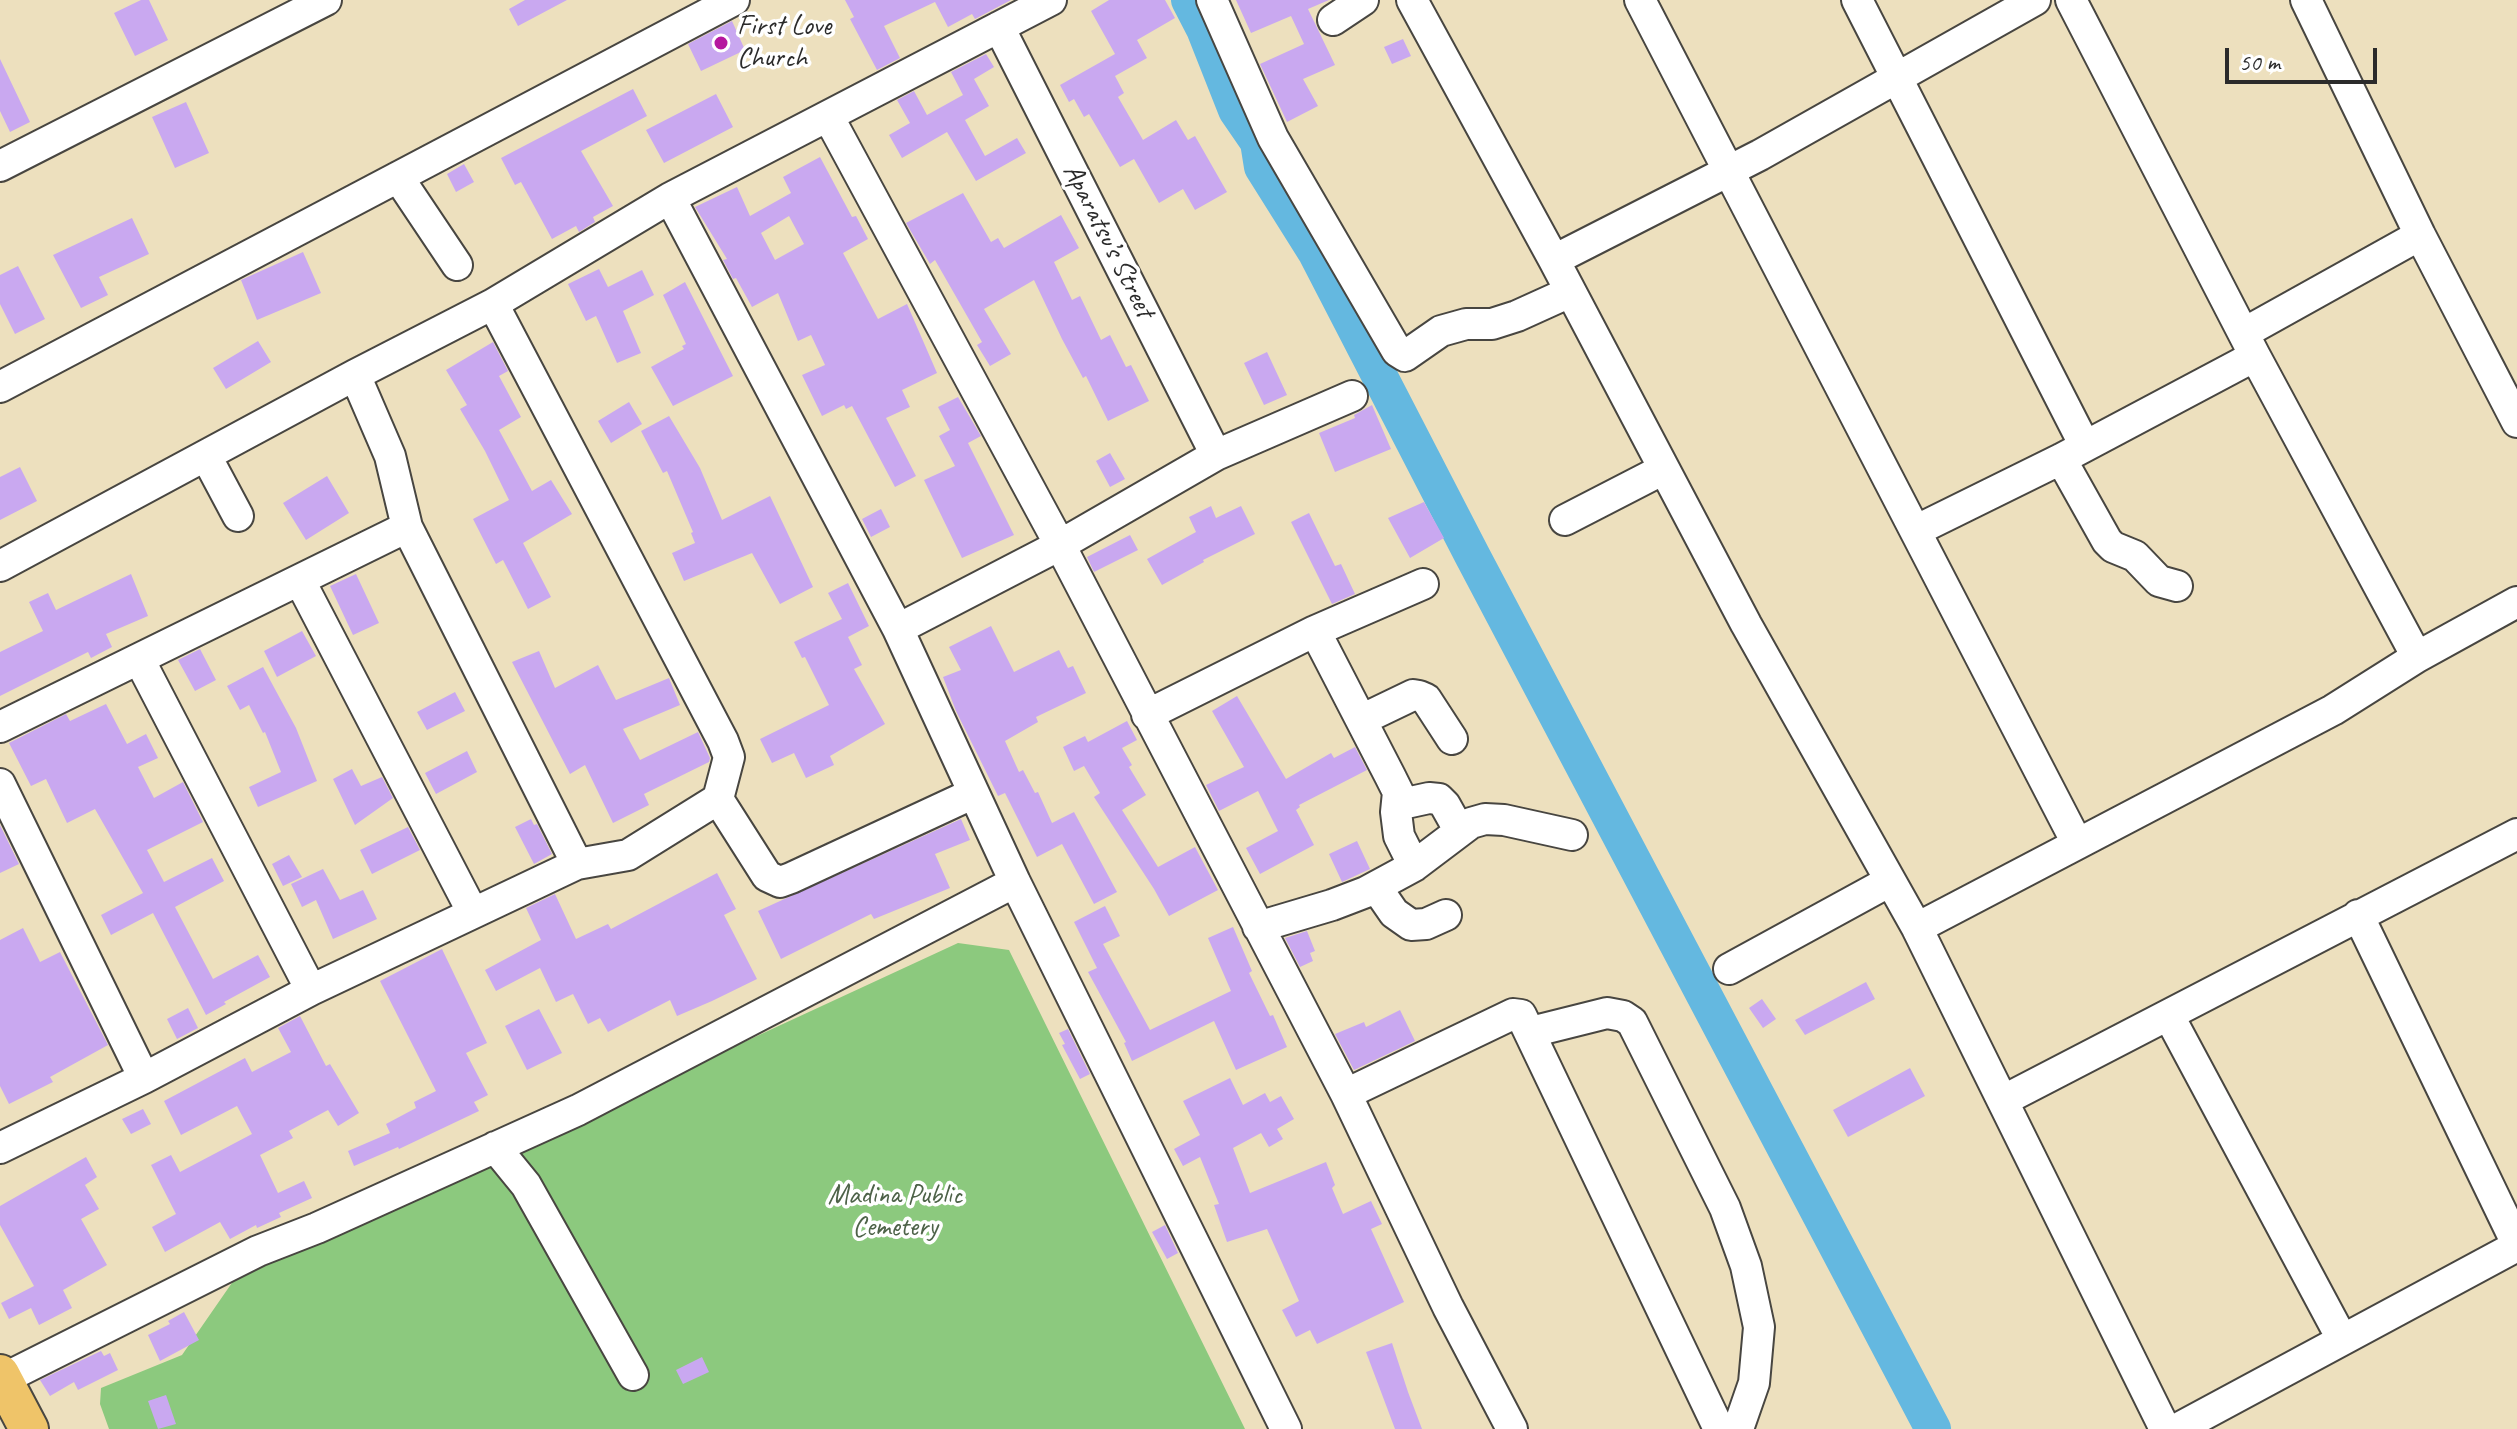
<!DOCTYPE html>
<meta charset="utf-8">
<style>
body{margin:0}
#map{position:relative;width:2517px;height:1429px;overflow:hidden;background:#ede0be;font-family:Caveat,sans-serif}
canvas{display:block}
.scale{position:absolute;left:2225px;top:48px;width:152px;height:36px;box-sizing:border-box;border:4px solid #2b2b2b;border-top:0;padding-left:10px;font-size:24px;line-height:28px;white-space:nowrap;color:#2b2b2b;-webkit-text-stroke:6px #fff;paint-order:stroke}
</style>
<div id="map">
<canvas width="2517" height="1429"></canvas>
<div class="scale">50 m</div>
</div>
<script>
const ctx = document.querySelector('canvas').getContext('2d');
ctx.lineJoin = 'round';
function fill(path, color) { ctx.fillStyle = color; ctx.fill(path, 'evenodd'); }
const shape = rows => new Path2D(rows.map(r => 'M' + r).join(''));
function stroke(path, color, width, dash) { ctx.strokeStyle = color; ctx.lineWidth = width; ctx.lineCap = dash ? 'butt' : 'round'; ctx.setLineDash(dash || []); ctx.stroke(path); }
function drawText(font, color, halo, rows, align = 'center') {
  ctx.font = font + ' Caveat,sans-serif'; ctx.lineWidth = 7; ctx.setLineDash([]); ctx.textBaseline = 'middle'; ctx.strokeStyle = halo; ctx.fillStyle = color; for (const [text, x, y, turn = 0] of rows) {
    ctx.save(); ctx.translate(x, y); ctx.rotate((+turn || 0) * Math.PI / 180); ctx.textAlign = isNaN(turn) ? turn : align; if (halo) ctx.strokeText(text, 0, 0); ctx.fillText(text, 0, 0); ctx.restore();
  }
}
fill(shape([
 [958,943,1009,950,1245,1429,109,1429,100,1404,101,1388,182,1355,236,1277]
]), '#8cc97e');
stroke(shape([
 [1189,0,1204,29,1236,110,1258,142,1262,167,1316,253,1472,555,1933,1429]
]), '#64b8e0', 36);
fill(shape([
 [141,0,149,0,168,40,135,56,114,13],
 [525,0,567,0,518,26,509,9],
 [845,0,1011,0,975,19,972,14,948,27,935,2,884,26,900,58,877,70,850,19,854,17],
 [1109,0,1165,0,1175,18,1137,40,1147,58,1115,76,1124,93,1118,97,1143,140,1176,120,1188,140,1195,136,1227,192,1195,210,1183,189,1159,203,1134,159,1120,167,1089,114,1084,117,1074,99,1069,102,1060,85,1115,54,1091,11],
 [1236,0,1329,0,1308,9,1335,65,1303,79,1318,106,1287,122,1260,64,1304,44,1291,16,1251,33],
 [732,21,745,50,701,71,688,44],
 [1403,39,1411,56,1392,64,1384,47],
 [986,54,994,67,974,79,989,106,965,120,985,156,1017,138,1026,153,976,181,947,132,902,158,889,135,910,123,897,100,914,91,927,115,963,95,951,72],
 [0,59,30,122,10,132,0,111],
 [633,89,647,116,581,151,613,206,593,217,595,222,579,232,576,226,552,239,521,182,515,185,501,158],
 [716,94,733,127,664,163,646,130],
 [186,102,209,153,175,168,152,117],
 [820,157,852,217,856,216,868,239,843,253,878,319,907,304,937,373,902,390,910,407,886,418,916,476,895,487,852,406,846,409,844,405,822,416,802,375,825,365,811,335,798,341,778,293,752,307,736,278,733,279,723,260,727,259,695,207,737,187,750,216,791,193,783,177],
 [789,216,804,244,775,260,761,233],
 [464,164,474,182,456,192,447,174],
 [963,193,991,242,998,238,1004,248,1061,215,1079,248,1054,262,1072,300,1080,296,1101,340,1110,335,1126,367,1131,365,1149,401,1108,421,1086,376,1083,378,1062,339,1034,280,984,309,1011,354,990,366,977,345,982,342,935,260,930,264,906,223],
 [132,218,149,254,99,277,108,295,81,308,53,255],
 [303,252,321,293,257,320,241,280],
 [18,266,45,319,15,334,0,304,0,275],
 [599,269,608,287,642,270,654,295,623,311,641,353,617,363,596,316,586,321,568,284],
 [685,282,733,376,673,406,651,367,684,349,682,346,686,344,663,295],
 [258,341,271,362,226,389,213,368],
 [493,342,508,371,499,376,521,417,499,430,532,491,551,480,572,514,523,543,551,597,528,609,503,560,496,564,473,519,509,500,485,451,460,409,467,405,446,370],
 [1267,352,1287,395,1264,405,1244,363],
 [958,397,981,436,968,443,1014,535,962,558,924,480,955,466,939,436,950,430,938,407],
 [629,402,642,424,611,443,598,421],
 [1372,405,1391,449,1335,472,1319,433,1355,418,1354,415],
 [669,416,700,468,722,520,770,496,813,587,780,604,752,553,684,581,672,553,695,543,691,533,693,532,667,471,663,473,641,431],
 [1110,453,1125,479,1110,487,1096,461],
 [20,467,37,501,0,520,0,477],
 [327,476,349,513,306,540,283,503],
 [1424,502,1444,538,1410,558,1388,518],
 [1211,506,1216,518,1241,506,1255,534,1203,560,1204,562,1162,585,1147,559,1196,532,1189,517],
 [881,509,890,527,871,537,862,519],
 [1309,513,1335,566,1341,564,1355,594,1332,604,1291,522],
 [1130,535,1138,550,1094,572,1087,557],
 [131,574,148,616,106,634,112,647,91,658,88,652,0,696,0,652,43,631,29,602,48,593,56,610],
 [356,574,379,623,353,635,330,586],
 [848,583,869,626,848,637,862,665,854,669,885,724,830,756,834,765,806,778,794,753,772,763,760,739,829,705,805,657,802,658,794,642,842,619,828,593],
 [991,626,1014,672,1059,650,1068,668,1073,666,1086,693,1036,717,1038,722,1005,741,1019,772,1023,770,1035,793,1038,792,1052,823,1074,812,1117,892,1094,904,1062,844,1037,857,1005,793,998,796,956,711,943,677,961,670,949,647],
 [302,631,316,656,277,677,264,651],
 [200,649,216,680,195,691,178,660],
 [539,651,555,688,598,665,616,700,669,678,680,705,623,729,640,760,698,732,710,758,709,762,644,794,649,805,613,823,585,765,570,774,512,662],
 [263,667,296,728,317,781,258,807,249,787,281,772,265,732,263,733,249,705,240,710,227,686],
 [455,692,465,711,427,730,417,712],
 [1237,696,1286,779,1331,753,1334,758,1355,747,1367,770,1299,805,1300,807,1296,810,1314,845,1260,874,1246,848,1278,831,1258,791,1219,811,1206,785,1244,767,1212,711],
 [106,704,127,744,146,734,158,758,138,767,154,798,183,782,203,822,147,850,164,882,212,858,224,881,175,907,213,979,258,955,270,977,224,1002,226,1004,206,1015,153,913,111,935,101,915,143,893,95,809,67,823,46,779,31,786,9,743,66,714,70,721],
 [1127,721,1137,740,1122,748,1132,765,1129,767,1146,795,1122,810,1158,867,1195,847,1218,890,1169,916,1154,889,1094,797,1100,793,1084,766,1074,771,1063,747,1085,736,1088,742],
 [467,751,477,772,436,794,425,773],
 [352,769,361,786,382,777,393,798,355,825,333,779],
 [531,819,534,825,537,824,552,854,534,864,515,827],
 [961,819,970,840,935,854,950,888,874,919,871,914,781,959,758,911],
 [0,825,19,864,0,873],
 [408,827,420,850,372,874,360,850],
 [1357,841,1370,869,1342,882,1329,854],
 [289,855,302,877,283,886,272,864],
 [323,869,340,900,363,890,377,919,333,939,316,900,302,907,291,884],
 [717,873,736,909,724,915,757,979,712,1001,677,1016,670,1000,608,1032,600,1018,588,1024,573,994,556,1002,540,968,496,991,485,970,541,940,526,908,555,894,576,939,608,924,611,929],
 [1105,906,1120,936,1103,944,1150,1030,1231,991,1208,938,1233,927,1252,971,1249,973,1270,1016,1273,1015,1287,1047,1236,1070,1214,1021,1132,1061,1124,1043,1126,1042,1088,972,1097,968,1074,922],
 [23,928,40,962,60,952,108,1045,50,1077,53,1082,9,1104,0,1086,0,940],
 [1307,931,1315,951,1310,953,1313,961,1300,967,1285,938],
 [442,949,487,1043,466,1053,488,1095,474,1102,479,1111,399,1149,398,1147,354,1166,348,1151,390,1133,386,1124,416,1108,414,1102,436,1091,380,981],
 [1866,982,1875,999,1805,1035,1795,1020],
 [1762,999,1776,1019,1763,1028,1749,1008],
 [188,1008,198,1028,177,1039,167,1019],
 [539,1009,562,1053,527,1070,505,1026],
 [1400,1010,1415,1041,1354,1070,1335,1034,1364,1022,1366,1027],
 [300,1016,326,1066,330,1064,359,1113,338,1126,328,1110,289,1131,293,1138,260,1155,278,1193,304,1181,312,1198,279,1213,281,1217,257,1228,256,1225,230,1239,220,1222,165,1252,152,1227,176,1214,151,1165,171,1155,180,1172,252,1134,237,1106,181,1135,164,1101,245,1058,252,1072,291,1052,278,1028],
 [1068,1029,1090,1074,1080,1079,1062,1045,1065,1044,1059,1033],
 [1910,1068,1925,1096,1848,1137,1833,1110],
 [1230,1078,1243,1105,1265,1093,1270,1102,1281,1096,1294,1119,1277,1129,1283,1139,1269,1147,1261,1133,1233,1148,1250,1193,1326,1162,1335,1185,1332,1188,1343,1214,1371,1201,1382,1224,1371,1229,1404,1302,1317,1344,1310,1330,1296,1337,1282,1310,1299,1301,1267,1229,1227,1242,1214,1205,1219,1204,1200,1157,1183,1166,1174,1149,1200,1135,1183,1101],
 [143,1109,151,1124,131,1134,122,1119],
 [86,1157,97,1177,85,1185,99,1209,81,1219,107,1265,63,1290,72,1308,39,1325,31,1308,9,1319,1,1303,34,1286,0,1225,0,1206],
 [1165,1225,1178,1253,1167,1259,1152,1232],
 [184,1312,199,1340,160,1361,148,1335,170,1324,168,1321],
 [1392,1343,1408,1392,1422,1429,1395,1429,1366,1352],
 [101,1351,104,1356,110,1353,118,1370,78,1390,74,1382,50,1396,40,1380],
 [702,1357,709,1372,683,1384,676,1370],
 [166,1395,176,1424,158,1429,148,1401]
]), '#c9a8f0');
const minor = shape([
 [1212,0,1273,138,1397,351,1405,356,1441,331,1466,324,1492,324,1517,316,1570,292],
 [1412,0,1554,260,1746,624,1917,928,2165,1429],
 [1640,0,2077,843],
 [1857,0,2085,446],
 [2071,0,2255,356,2417,657],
 [2306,0,2420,235,2517,422],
 [1333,20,1363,0],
 [999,27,1216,455],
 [828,116,1060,545,1346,1094,1448,1307,1512,1429],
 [0,166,326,0],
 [398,177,457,265],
 [670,198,898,629,1015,882,1286,1429],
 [1554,260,1760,155,2035,0],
 [493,304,723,741,729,757,718,799,767,876,780,882,791,878,972,794],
 [2244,333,2420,235],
 [355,375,390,456,407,527,577,864],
 [0,387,734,0],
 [206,456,238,516],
 [2061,459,2107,541,2113,547,2135,556,2159,581,2177,586],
 [1565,520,1664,469],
 [1917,530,2061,459,2255,356],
 [0,566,355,375,493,304,670,198,1051,0],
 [300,581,473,913],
 [898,629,1060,545,1216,455,1352,396],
 [1315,631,1390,776,1398,792,1396,812,1399,836,1414,866],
 [140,661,311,990],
 [1147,715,1315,631,1423,584],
 [1361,720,1413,695,1419,696,1426,699,1452,739],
 [0,727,407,527],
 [0,784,144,1078],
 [1397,805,1429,798,1439,799,1445,805,1459,830],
 [1376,887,1394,913,1411,925,1426,924,1446,915],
 [2358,915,2517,1244],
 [1258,927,1332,905,1366,892,1414,866,1471,823,1485,819,1504,820,1572,835],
 [1917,928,2333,710,2417,657,2517,602],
 [1729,969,1890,881],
 [2169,1016,2342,1339],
 [1531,1032,1607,1013,1623,1016,1632,1022,1725,1208,1746,1266,1759,1327,1754,1383,1738,1429],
 [1346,1094,1513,1014,1521,1015,1719,1429],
 [2004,1100,2517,834],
 [495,1147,526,1185,633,1375],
 [0,1148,144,1078,311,990,577,864,628,855,718,799],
 [3,1379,258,1251,317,1228,578,1110,1015,882],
 [2177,1429,2517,1246]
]);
const major = shape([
 [0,1374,29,1429]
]);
stroke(minor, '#484641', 34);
stroke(major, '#484641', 42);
stroke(minor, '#fff', 30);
stroke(major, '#efc469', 38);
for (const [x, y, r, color] of [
 [721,43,8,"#b5179e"]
]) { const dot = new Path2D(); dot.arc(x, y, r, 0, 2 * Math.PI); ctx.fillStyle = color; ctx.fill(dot); stroke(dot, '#fff', 3); }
drawText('28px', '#2b2b2b', '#fff', [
 ["First Love",737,27],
 ["Church",737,59]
], 'left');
drawText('28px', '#2b2b2b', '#fff', [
 ["Aparatsu’s Street",1108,241,63]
]);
drawText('28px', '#4d6248', '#fff', [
 ["Madina Public",895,1196],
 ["Cemetery",895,1228]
]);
</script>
